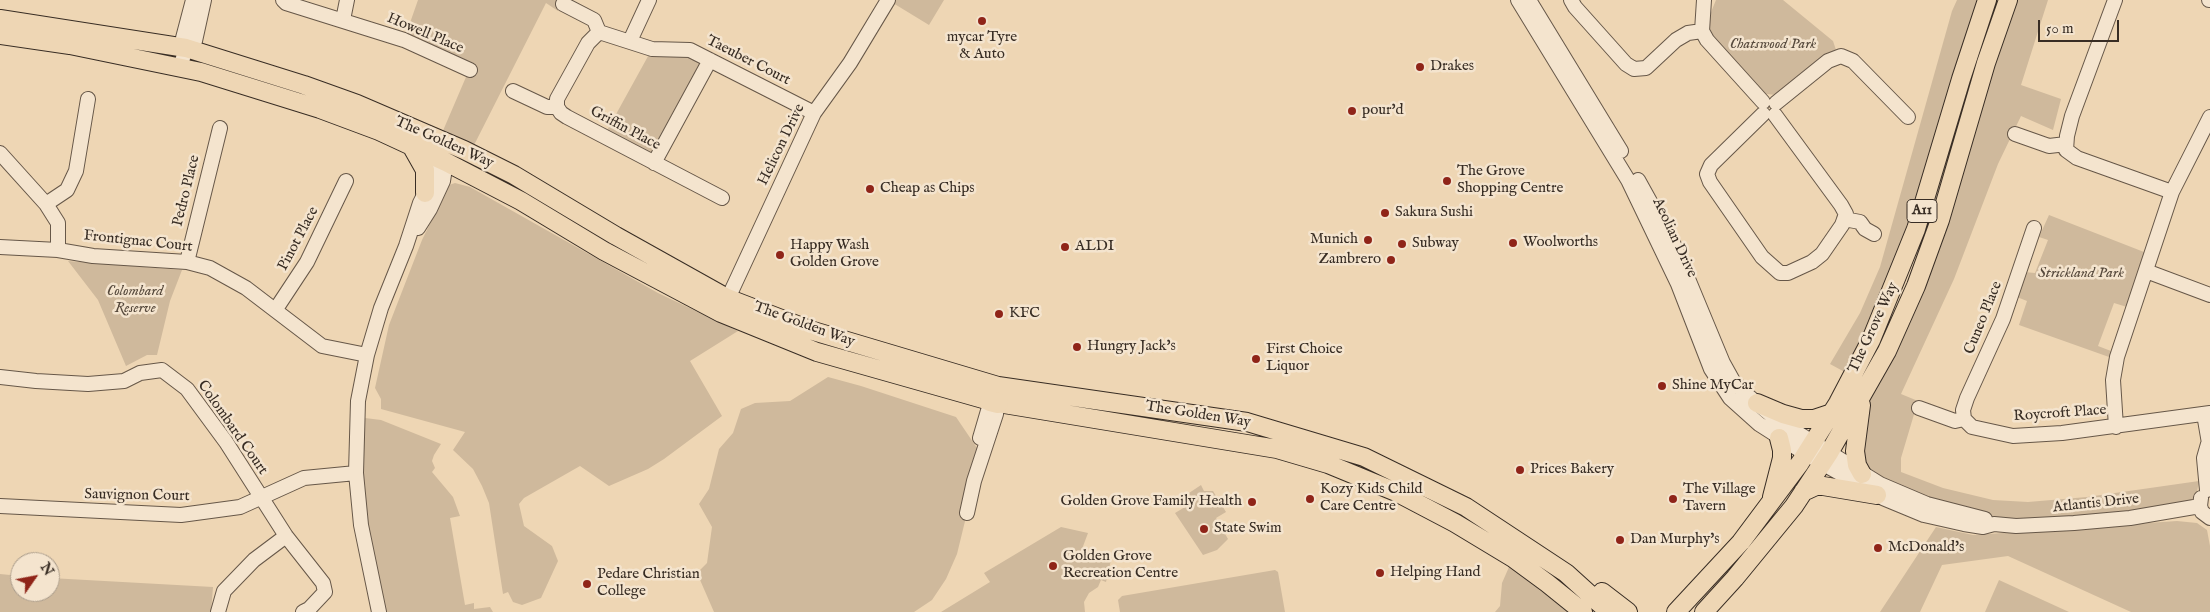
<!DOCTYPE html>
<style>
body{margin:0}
#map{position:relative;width:2210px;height:612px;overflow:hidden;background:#eed6b4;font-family:"IM FELL English",serif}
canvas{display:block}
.north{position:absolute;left:10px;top:552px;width:50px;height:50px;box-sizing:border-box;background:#f4e4ce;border:1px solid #a99b8a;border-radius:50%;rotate:57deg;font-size:14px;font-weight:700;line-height:20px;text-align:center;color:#382d24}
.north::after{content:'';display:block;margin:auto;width:18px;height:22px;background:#8f2418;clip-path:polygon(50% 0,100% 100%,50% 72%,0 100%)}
.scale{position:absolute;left:2038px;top:20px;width:81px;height:22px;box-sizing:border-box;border:2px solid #382d24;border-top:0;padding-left:6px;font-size:15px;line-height:18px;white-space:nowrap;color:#382d24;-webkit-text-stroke:4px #f4e4ce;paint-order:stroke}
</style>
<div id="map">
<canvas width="2210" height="612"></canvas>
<div class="north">N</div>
<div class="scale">50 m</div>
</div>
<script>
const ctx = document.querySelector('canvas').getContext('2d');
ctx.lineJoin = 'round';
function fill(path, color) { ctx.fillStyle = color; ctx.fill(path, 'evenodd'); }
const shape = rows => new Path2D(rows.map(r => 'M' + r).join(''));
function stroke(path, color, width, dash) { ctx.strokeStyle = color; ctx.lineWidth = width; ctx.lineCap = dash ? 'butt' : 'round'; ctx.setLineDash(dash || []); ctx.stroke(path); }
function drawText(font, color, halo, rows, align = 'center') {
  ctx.font = font + ' "IM FELL English",serif'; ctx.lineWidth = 5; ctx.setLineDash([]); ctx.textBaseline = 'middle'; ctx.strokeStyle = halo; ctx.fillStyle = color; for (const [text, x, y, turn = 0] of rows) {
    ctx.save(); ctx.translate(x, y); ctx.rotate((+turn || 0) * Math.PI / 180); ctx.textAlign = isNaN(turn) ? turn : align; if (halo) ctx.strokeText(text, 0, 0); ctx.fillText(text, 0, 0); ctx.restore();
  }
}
fill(shape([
 [418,0,563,0,558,11,546,3,470,153,439,140,469,70,404,40],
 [888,0,944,0,929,25],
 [1716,0,1783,0,1833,41,1837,53,1777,95,1766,94,1762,96,1709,32,1707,22],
 [1957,0,1988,0,1953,104,1852,376,1830,364,1860,313,1880,267,1952,11],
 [2009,0,2048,0,2021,85,2061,99,2053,130,2021,116,1998,164,1954,279,1901,394,1918,401,1901,458,1901,472,1943,488,1993,500,2028,502,2087,497,2199,481,2197,492,2200,506,2016,526,1860,477,1861,399,1887,351],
 [652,49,710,60,654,163,604,136],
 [455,183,470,187,658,293,738,331,690,361,722,416,664,459,648,469,609,486,580,466,524,498,519,504,524,526,552,546,558,561,541,598,522,605,513,602,508,592,503,594,489,503,482,486,473,469,453,450,465,432,381,409,381,399,375,388,389,325,422,240,449,185],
 [2049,215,2144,252,2127,307,2114,303,2098,346,2111,351,2109,357,2019,325,2027,301,2017,297,2024,272,2035,273,2048,240,2039,237],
 [68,261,182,270,170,301,157,355,147,355,126,366,98,300],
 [828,377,861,386,956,417,977,448,974,481,967,513,957,554,946,579,932,600,914,612,714,612,697,573,707,563,712,527,699,504,709,489,719,449,733,433,741,409,755,403,790,401],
 [357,417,381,420,441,444,434,455,432,461,435,468,432,472,453,497,460,516,450,518,465,605,474,603,474,609,490,607,493,612,385,612,361,525],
 [1201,485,1204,491,1213,491,1226,512,1216,518,1228,539,1217,550,1203,555,1175,513,1185,507,1180,499],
 [2177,521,2197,523,2207,530,2210,546,2210,612,2131,612,2008,556,1942,565,1920,612,1880,612,1936,527,1973,535],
 [1061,527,1088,533,1082,549,1088,559,1090,554,1111,560,1106,582,1101,580,1098,587,1089,593,1084,602,1085,612,941,612,990,582,984,573],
 [1513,558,1581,612,1495,612,1500,606,1502,583],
 [1275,570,1278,572,1285,612,1120,612,1118,600,1122,596],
 [0,574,20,576,20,592,50,592,50,578,213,587,211,612,0,612],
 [1999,580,2069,612,1985,612]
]), '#cfb99c');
const minor = shape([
 [283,0,286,3,404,40,470,70],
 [1518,0,1628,180,1678,284,1711,369,1730,398,1759,424,1806,454,1883,498,1924,515,1964,524,1983,527,1994,524,2016,526,2074,523,2130,518,2200,506],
 [1529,0,1621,151],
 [1571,0,1575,7,1626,64,1634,69,1646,68,1676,40,1688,33,1702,31],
 [1704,0,1702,31,1707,40,1763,102],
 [2115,0,2072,116,2067,136,2066,150,2077,158,2172,192],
 [2209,0,2210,0],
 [563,4,594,20,599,32],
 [343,20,347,0],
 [630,41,649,0],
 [186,48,195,41,204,0],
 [180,68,186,48,183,38,193,0],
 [513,91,547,107,557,107],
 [1776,103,1828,61,1841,56,1853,61,1908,117],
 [557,107,557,99,588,43,599,32,652,49,690,50,814,113],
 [557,107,561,113,567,117,722,198],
 [1763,114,1711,165,1707,174,1710,182,1762,257,1780,273,1788,273,1812,262,1822,254,1842,225,1846,214,1841,205,1775,115],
 [2015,134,2049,146,2066,144],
 [0,153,46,204,58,223,58,250],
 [654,163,710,60],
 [1638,180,1674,245,1723,363,1733,381,1747,395,1777,420,1880,484,1927,504,1985,519],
 [46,204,67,190,76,171,88,99],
 [1844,219,1860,222,1865,229,1874,234],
 [418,228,430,209,443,181,446,162],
 [0,247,58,250,93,256,187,262,210,268,246,288,322,346,367,355],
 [187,262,220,128],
 [2146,271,2210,295],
 [724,307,814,113,850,63,888,0],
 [276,309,307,262,346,181],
 [0,377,36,381,88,384,124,381,140,373,162,370,187,389,226,442,286,536,323,583,325,592,309,609,303,612],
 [1919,408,1955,421,1964,419,1972,427,2013,436,2062,433,2210,413],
 [2204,414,2210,449],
 [1964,419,1963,410,1967,398,2003,319,2034,228],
 [2116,427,2113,380,2117,357,2172,192,2210,117],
 [980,438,992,397],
 [2207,490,2204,458,2208,444],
 [2201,498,2200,506,2202,512,2210,518],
 [0,506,181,515,240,507,304,478,356,473],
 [967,513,974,481,996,414,998,394],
 [218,612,224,591,254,560,286,536],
 [379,612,361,525,356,473,358,401,367,355,381,308,406,246,420,203,434,175,446,162]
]);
const major = shape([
 [0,19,186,48,304,85,357,104,464,150,514,175,616,236,727,298,810,330,998,386,1247,422,1364,457,1466,507,1566,573,1609,612],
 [0,35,70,45,201,72,320,109,379,131,446,162,521,201,604,251,721,313,817,352,990,401],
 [412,147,425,170,425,193],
 [998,403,1277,449,1328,464,1396,492,1455,523,1513,558,1547,583,1583,612],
 [1757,403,1783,414,1801,419,1814,419,1832,413],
 [1861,405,1855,451,1857,465,1862,474],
 [1803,492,1816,486,1823,486,1877,495],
 [1772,497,1782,458,1782,450,1779,438],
 [1602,592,1628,612],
 [1676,612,1741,542,1800,463,1838,403,1871,340,1916,229,1961,79,1987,0],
 [1704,612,1735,578,1794,506,1829,453,1887,351,1916,286,1940,220,1986,63,2008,0]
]);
const highway = shape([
 [990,401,998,403]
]);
stroke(minor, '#665748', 16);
stroke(major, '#382d24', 20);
stroke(highway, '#382d24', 22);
stroke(minor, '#f4e4ce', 14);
stroke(major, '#eed6b4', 18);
stroke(highway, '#eed6b4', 20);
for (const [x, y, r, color] of [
 [982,21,5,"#8f2418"],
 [1420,67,5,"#8f2418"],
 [1352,111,5,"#8f2418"],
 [1447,181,5,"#8f2418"],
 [870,189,5,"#8f2418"],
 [1385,213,5,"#8f2418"],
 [1368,240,5,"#8f2418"],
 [1513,243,5,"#8f2418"],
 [1402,244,5,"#8f2418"],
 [1065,247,5,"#8f2418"],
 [780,255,5,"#8f2418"],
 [1391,260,5,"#8f2418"],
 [999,314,5,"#8f2418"],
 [1077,347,5,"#8f2418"],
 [1256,359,5,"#8f2418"],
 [1662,386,5,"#8f2418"],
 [1520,470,5,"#8f2418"],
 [1310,499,5,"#8f2418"],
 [1673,499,5,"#8f2418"],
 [1252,502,5,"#8f2418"],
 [1204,529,5,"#8f2418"],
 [1620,540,5,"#8f2418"],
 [1878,548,5,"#8f2418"],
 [1053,566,5,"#8f2418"],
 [1380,573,5,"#8f2418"],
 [587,584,5,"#8f2418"]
]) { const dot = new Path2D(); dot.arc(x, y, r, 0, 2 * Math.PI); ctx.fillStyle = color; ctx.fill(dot); stroke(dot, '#f4e4ce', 2); }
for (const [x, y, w] of [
 [1922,211,30]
]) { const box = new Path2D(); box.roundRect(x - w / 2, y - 11.5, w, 23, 4); ctx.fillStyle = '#f4e4ce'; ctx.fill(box); stroke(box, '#382d24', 1); }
drawText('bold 14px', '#382d24', null, [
 ["A11",1922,211]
]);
drawText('15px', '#382d24', '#f4e4ce', [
 ["Howell Place",425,34,23],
 ["Taeuber Court",748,61,27],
 ["Griffin Place",625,129,28],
 ["The Golden Way",444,143,24],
 ["Helicon Drive",782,145,-64],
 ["Pedro Place",187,191,-76],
 ["Aeolian Drive",1674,238,65],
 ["Pinot Place",299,239,-62],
 ["Frontignac Court",138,242,6],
 ["Cuneo Place",1984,318,-68],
 ["The Golden Way",804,325,20],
 ["The Grove Way",1874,328,-65],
 ["Roycroft Place",2060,414,-4],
 ["The Golden Way",1198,415,9],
 ["Colombard Court",232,428,55],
 ["Sauvignon Court",137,496,1],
 ["Atlantis Drive",2096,504,-6]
]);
drawText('15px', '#382d24', '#f4e4ce', [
 ["mycar Tyre",982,38,"center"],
 ["& Auto",982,55,"center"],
 ["Drakes",1430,67],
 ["pour'd",1362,111],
 ["The Grove",1457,172],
 ["Shopping Centre",1457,189],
 ["Cheap as Chips",880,189],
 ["Sakura Sushi",1395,213],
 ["Munich",1358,240,"right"],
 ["Woolworths",1523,243],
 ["Subway",1412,244],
 ["Happy Wash",790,246],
 ["Golden Grove",790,263],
 ["ALDI",1075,247],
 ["Zambrero",1381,260,"right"],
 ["KFC",1009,314],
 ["Hungry Jack's",1087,347],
 ["First Choice",1266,350],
 ["Liquor",1266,367],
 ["Shine MyCar",1672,386],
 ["Prices Bakery",1530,470],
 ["Kozy Kids Child",1320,490],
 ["Care Centre",1320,507],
 ["The Village",1683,490],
 ["Tavern",1683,507],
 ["Golden Grove Family Health",1242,502,"right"],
 ["State Swim",1214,529],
 ["Dan Murphy's",1630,540],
 ["McDonald's",1888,548],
 ["Golden Grove",1063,557],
 ["Recreation Centre",1063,574],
 ["Helping Hand",1390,573],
 ["Pedare Christian",597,575],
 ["College",597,592]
], 'left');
drawText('italic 15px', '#56493c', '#f4e4ce', [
 ["Chatswood Park",1773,45],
 ["Strickland Park",2081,274],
 ["Colombard",135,292],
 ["Reserve",135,309]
]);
</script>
